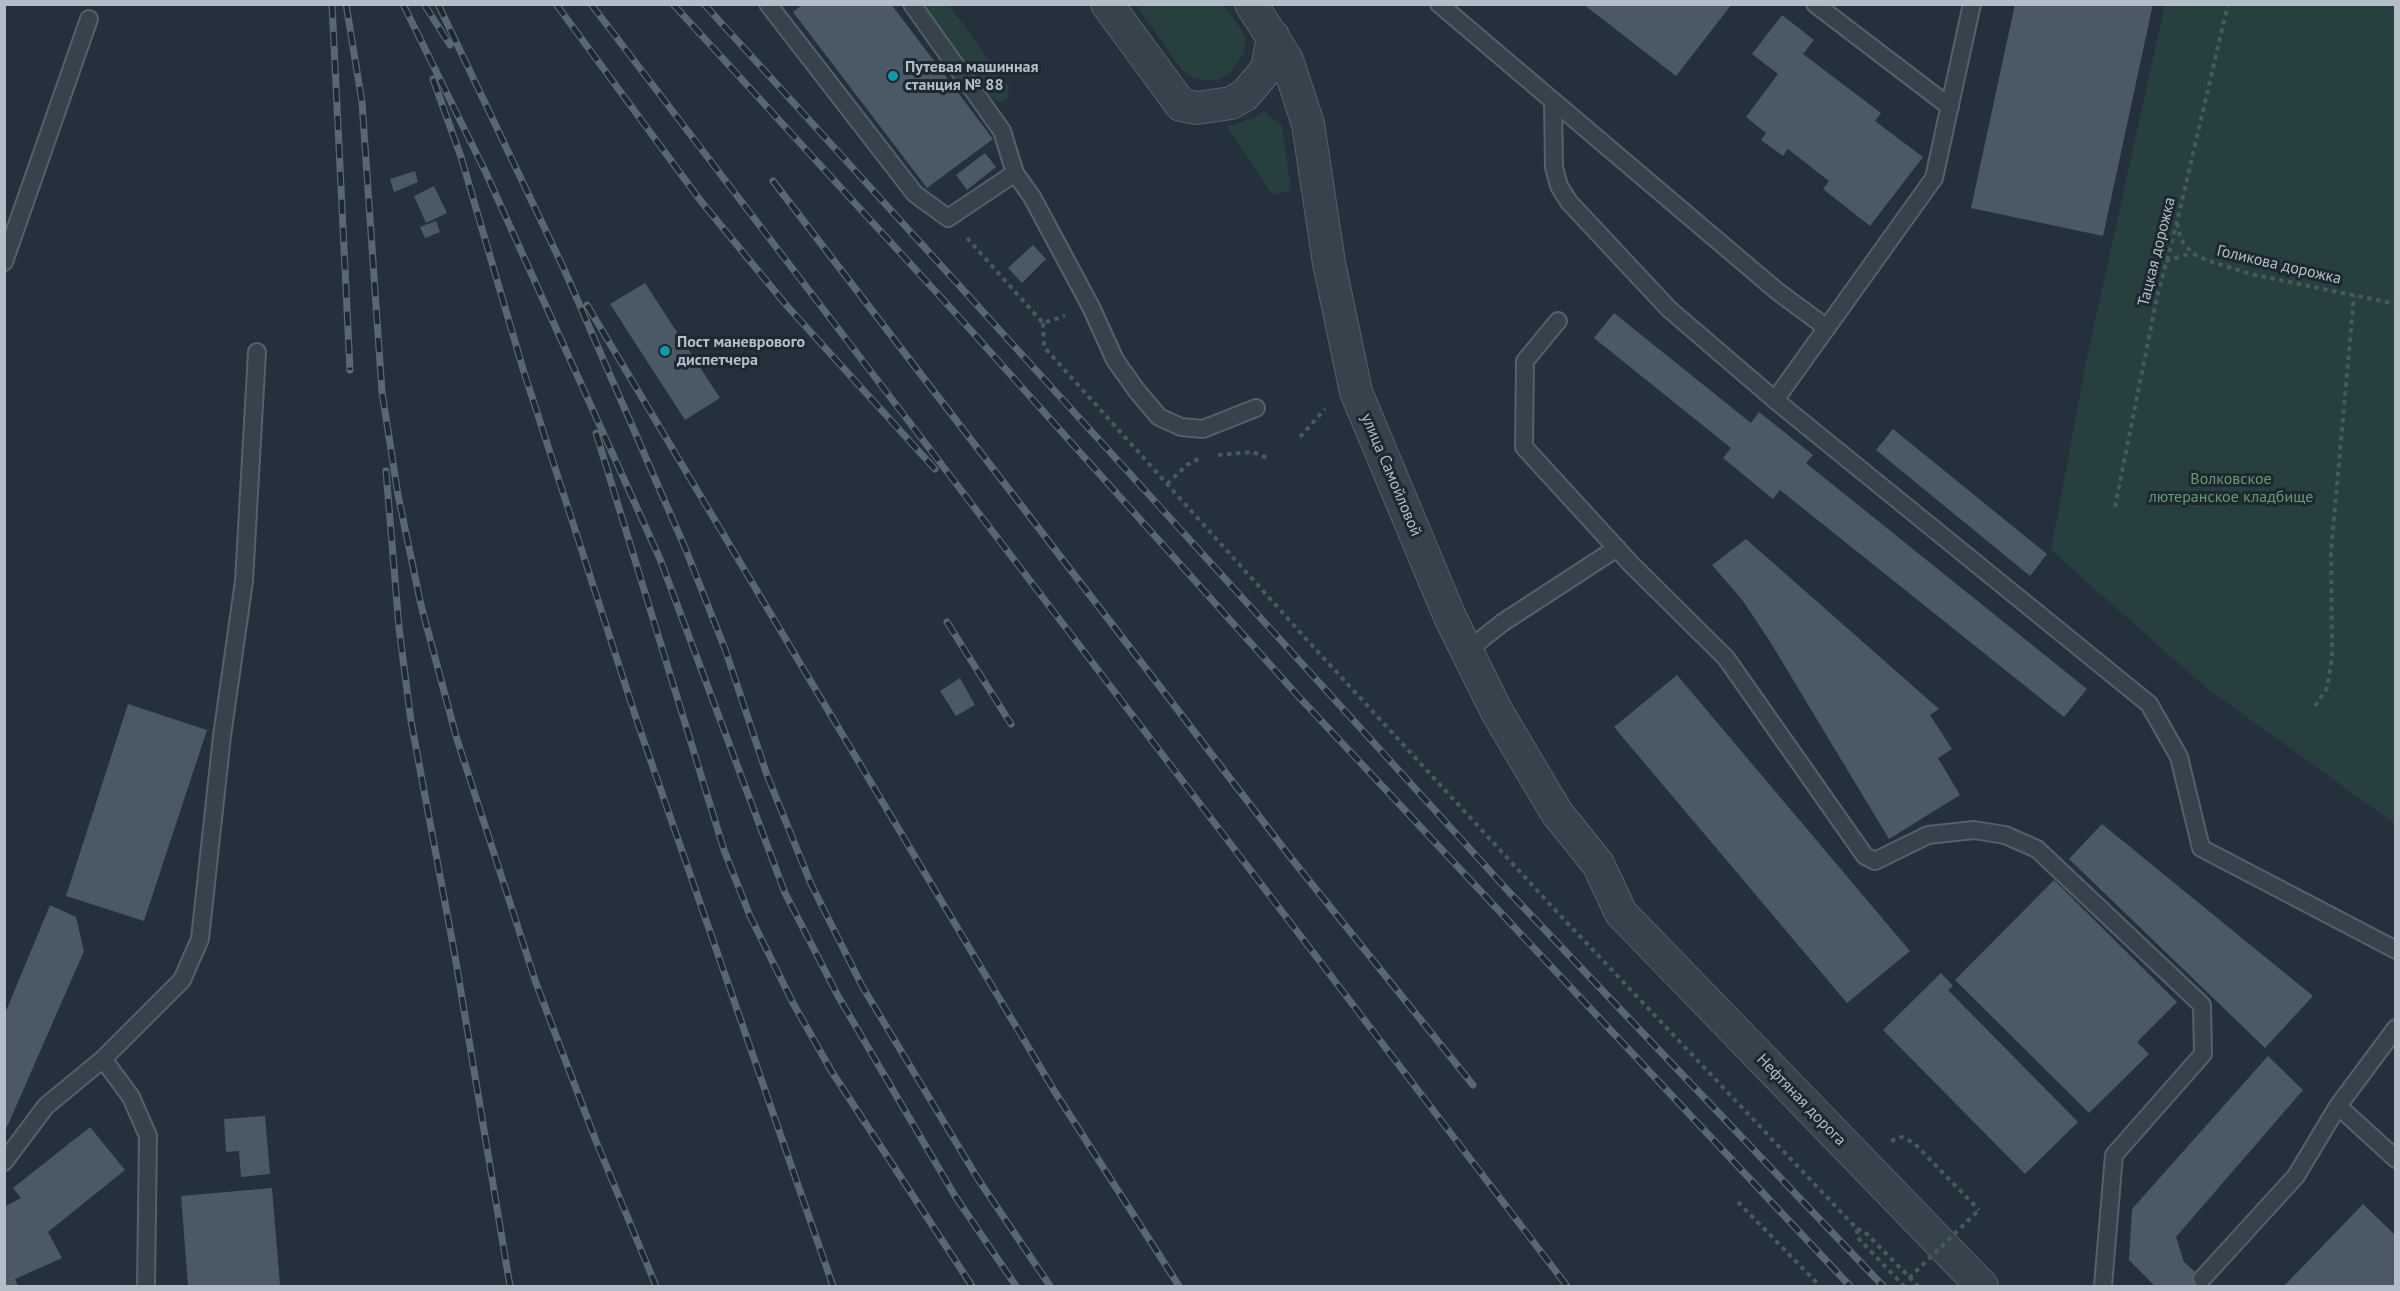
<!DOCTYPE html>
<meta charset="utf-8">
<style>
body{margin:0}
#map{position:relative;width:2400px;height:1291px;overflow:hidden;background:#24313c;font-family:"PT Sans",sans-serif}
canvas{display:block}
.frame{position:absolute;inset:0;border:6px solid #b3bec8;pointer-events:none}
</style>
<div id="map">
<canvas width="2400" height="1291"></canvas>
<div class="frame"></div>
</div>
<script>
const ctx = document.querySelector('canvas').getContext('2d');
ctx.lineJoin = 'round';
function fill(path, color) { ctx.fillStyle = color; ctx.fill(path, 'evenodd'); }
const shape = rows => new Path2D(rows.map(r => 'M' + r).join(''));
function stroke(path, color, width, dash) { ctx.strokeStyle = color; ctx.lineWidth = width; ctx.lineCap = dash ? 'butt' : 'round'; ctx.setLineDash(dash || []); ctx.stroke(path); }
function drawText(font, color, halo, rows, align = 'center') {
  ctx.font = font + ' "PT Sans",sans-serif'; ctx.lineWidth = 6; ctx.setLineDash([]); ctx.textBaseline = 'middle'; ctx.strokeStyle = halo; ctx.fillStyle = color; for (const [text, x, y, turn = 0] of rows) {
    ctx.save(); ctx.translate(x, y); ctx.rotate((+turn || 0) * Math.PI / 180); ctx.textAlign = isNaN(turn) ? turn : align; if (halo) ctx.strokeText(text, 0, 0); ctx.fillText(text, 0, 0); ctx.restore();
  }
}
fill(shape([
 [2165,4,2395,5,2395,824,2204,686,2051,550,2086,362],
 [919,5,949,5,1009,87,1008,97,1001,102,988,96],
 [1136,5,1224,5,1241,29,1245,39,1244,53,1229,74,1218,80,1206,81,1194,78,1182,70],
 [1264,111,1282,126,1291,190,1273,195,1227,127,1256,117]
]), '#273f3e');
fill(shape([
 [803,4,891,4,993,139,927,188,793,12],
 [1583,4,1732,4,1676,76],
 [2015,4,2153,4,2103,236,1971,208],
 [1782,15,1814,40,1803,54,1881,113,1875,121,1923,157,1870,226,1823,189,1829,181,1788,149,1783,156,1761,140,1766,133,1746,117,1778,74,1752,54],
 [985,153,996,167,967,190,956,175],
 [415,171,418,182,394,192,390,179],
 [434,186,447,213,426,223,414,196],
 [436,221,440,232,425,238,420,227],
 [1033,245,1046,259,1022,283,1008,268],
 [645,283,720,398,685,420,610,304],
 [1614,313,1751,423,1759,412,1813,455,1806,463,2087,689,2064,717,1780,490,1773,499,1723,458,1731,448,1594,338],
 [1893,429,2047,554,2030,576,1876,450],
 [1746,539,1939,709,1930,715,1952,749,1938,758,1960,795,1889,839,1769,640,1743,601,1712,565],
 [1677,675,1910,951,1847,1003,1614,727],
 [960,678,975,705,956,716,940,691],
 [128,704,207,730,144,921,66,896],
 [2102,824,2313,996,2265,1048,2069,859],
 [2054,880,2177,1002,2137,1042,2149,1054,2089,1113,1955,980],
 [50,905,76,917,84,951,7,1127,4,1126,4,1016],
 [1941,973,1953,986,1948,990,2078,1122,2025,1174,1883,1030],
 [2268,1056,2303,1090,2176,1237,2184,1262,2211,1286,2155,1286,2129,1260,2132,1209],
 [265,1116,270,1174,241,1177,239,1151,226,1152,224,1119],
 [90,1127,125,1170,48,1232,62,1258,15,1279,18,1286,4,1286,4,1207,21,1198,13,1188],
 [272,1188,280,1286,188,1286,181,1196],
 [2363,1204,2396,1236,2396,1286,2284,1286]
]), '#4a5965');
const lane = shape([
 [768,4,915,194,948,218,1015,173],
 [912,4,1002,131,1015,173,1032,197,1091,307,1115,360,1137,391,1159,417,1181,427,1203,429,1256,408],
 [1439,4,1777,291,1827,328],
 [1815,4,1950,107],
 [1553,102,1554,167,1559,186,1569,202,1669,309,1775,400,1934,178,1972,4],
 [4,262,89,19],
 [1558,321,1525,361,1524,447,1631,564,1726,658,1865,856,1875,861,1928,835,1974,830,2005,835,2037,849,2202,1005,2203,1054,2114,1155,2103,1286],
 [1775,400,2149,704,2179,757,2201,848,2396,950],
 [1467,651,1502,623,1617,548],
 [103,1059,131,1097,148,1136,146,1286],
 [2338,1106,2396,1159],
 [4,1162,46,1106,103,1059,182,980,200,939,222,736,244,581,257,352],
 [2202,1279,2296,1176,2338,1106,2396,1028]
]);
const street = shape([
 [1107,4,1181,105,1197,108,1231,103,1245,95,1267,69,1273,36],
 [1251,4,1287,60,1308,124,1329,263,1356,392,1450,617,1497,712,1557,813,1598,864,1621,913,1982,1286]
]);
stroke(lane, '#55616a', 20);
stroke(street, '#55616a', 34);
stroke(shape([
 [2177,223,2181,240,2192,253,2206,260,2251,274,2396,304],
 [967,238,1043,323,1065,316],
 [2166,261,2192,253],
 [1043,323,1044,347,1308,641,1556,911,1857,1229,1857,1237,1904,1286],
 [1300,437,1325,409],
 [1218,455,1253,452,1270,459],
 [1167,484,1187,465,1200,458],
 [2115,507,2157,297,2177,222,2228,4],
 [2315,706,2327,688,2332,658,2331,552,2354,295],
 [1891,1141,1902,1137,1914,1143,1979,1210],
 [1738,1202,1820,1286],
 [1857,1229,1864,1231,1918,1286]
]), '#455b5b', 4, [4.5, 4.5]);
stroke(lane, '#37434c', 16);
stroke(street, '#37434c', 32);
const rail = shape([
 [332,4,350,370],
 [346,4,362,102,382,392,398,495,421,605,456,736,536,983,596,1141,656,1286],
 [403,4,486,173,660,559,785,893,838,996,955,1196,1016,1286],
 [424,4,450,45],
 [438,4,564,269,686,550,725,649,767,775,811,884,862,986,978,1179,1050,1286],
 [556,4,700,200,787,306,935,469],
 [591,4,1567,1286],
 [673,4,958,316,1299,697,1850,1286],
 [704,4,1509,892,1883,1286],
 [433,79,461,157,523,369,638,724,833,1286],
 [773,181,1291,858,1473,1085],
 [587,305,1055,1092,1179,1286],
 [596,433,724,850,750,916,793,1003,832,1072,972,1286],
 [386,471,399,628,411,721,455,956,510,1286],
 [947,622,1011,724]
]);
stroke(rail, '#596773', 7);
stroke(rail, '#1d2831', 4.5, [14]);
stroke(shape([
 [1909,1278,1979,1210]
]), '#455b5b', 4, [4.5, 4.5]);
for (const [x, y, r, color] of [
 [893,76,6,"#0f9aa8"],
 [665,351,6,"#0f9aa8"]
]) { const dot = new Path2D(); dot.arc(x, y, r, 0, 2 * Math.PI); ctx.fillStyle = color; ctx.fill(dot); stroke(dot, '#1d2831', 2); }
drawText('bold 16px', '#b3bec8', '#1d2831', [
 ["Путевая машинная",905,67],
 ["станция № 88",905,85],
 ["Пост маневрового",677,342],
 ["диспетчера",677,360]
], 'left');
drawText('16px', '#b3bec8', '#1d2831', [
 ["Тацкая дорожка",2157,252,-76],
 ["Голикова дорожка",2279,265,13],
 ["улица Самойловой",1391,475,67],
 ["Нефтяная дорога",1801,1100,46]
]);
drawText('16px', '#6a986f', '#1d2831', [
 ["Волковское",2231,479],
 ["лютеранское кладбище",2231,497]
]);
</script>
